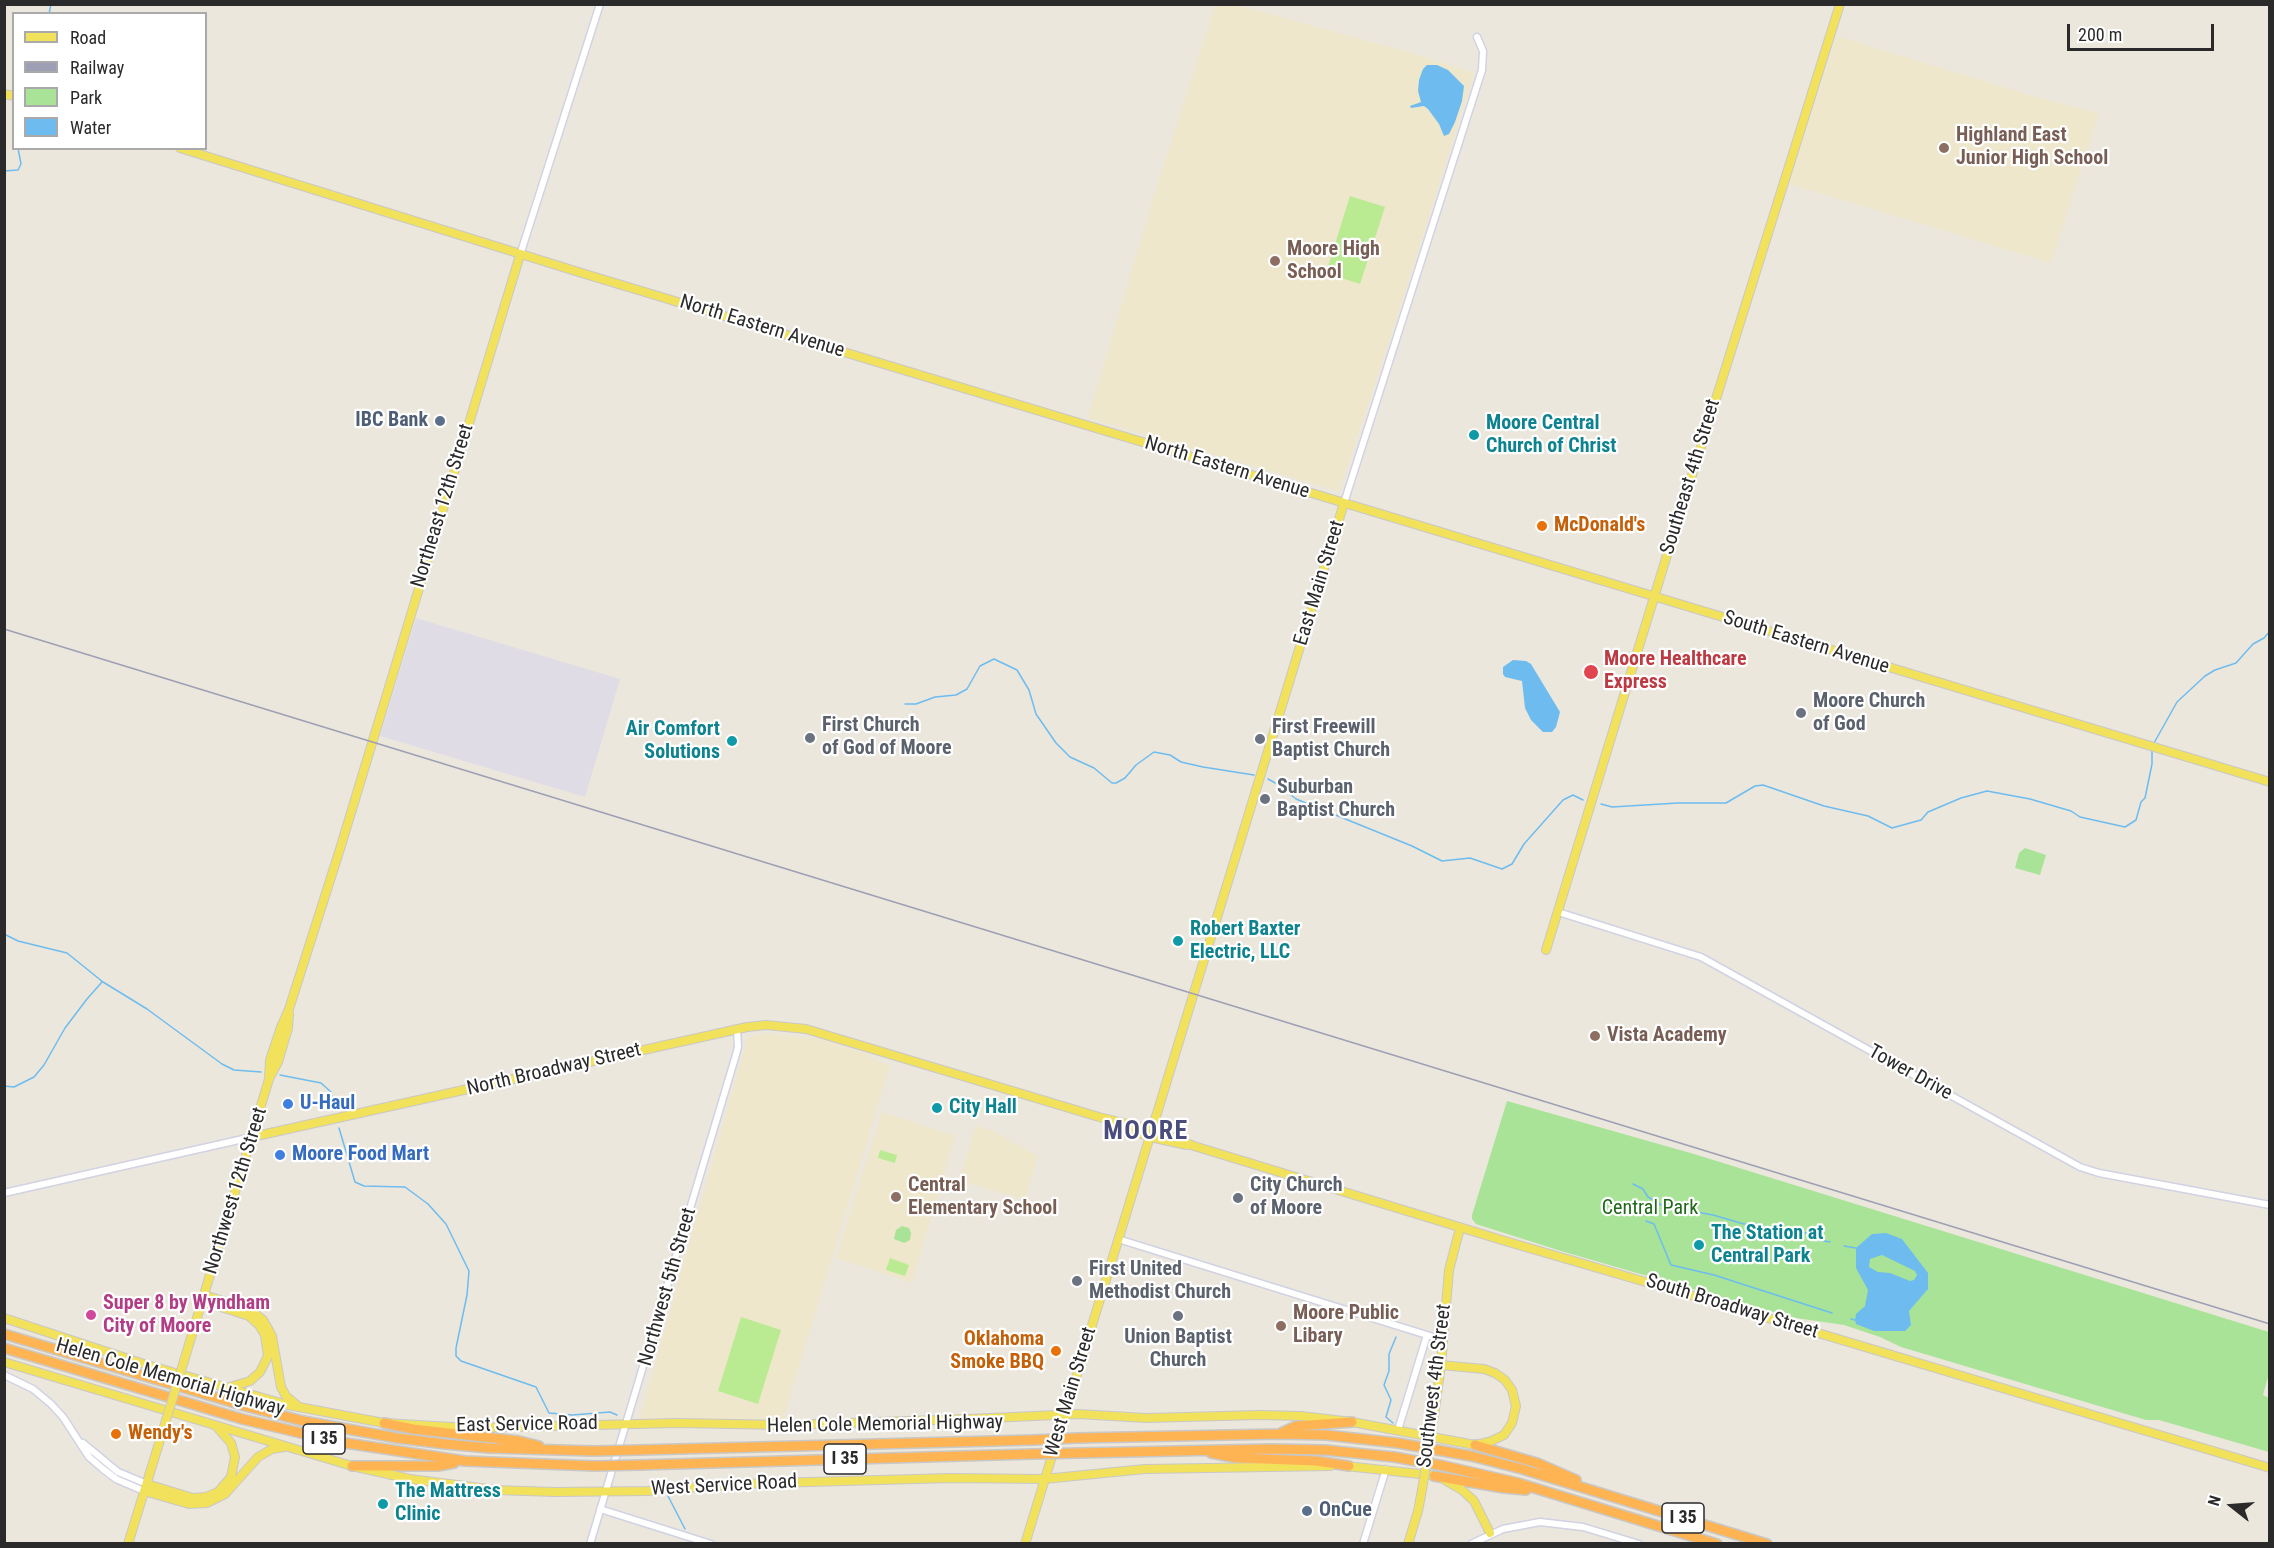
<!DOCTYPE html>
<style>
body{margin:0}
#map{position:relative;width:2274px;height:1548px;overflow:hidden;background:#ece7dc;font-family:"Roboto Condensed",sans-serif}
canvas{display:block}
.frame{position:absolute;inset:0;border:6px solid #2a2a2a;pointer-events:none}
.legend{position:absolute;left:12px;top:12px;width:195px;height:138px;box-sizing:border-box;background:#fff;border:2px solid #aaa;margin:0;padding:8px 10px;list-style:none;font-size:18px;color:#2a2a2a}
.legend li{display:flex;align-items:center;gap:12px;height:30px}
.legend b{width:30px;border:2px solid #aaa}
.north{position:absolute;left:2202px;top:1476px;width:60px;height:60px;-webkit-text-stroke:4px #fff;paint-order:stroke;rotate:287deg;font-size:16px;font-weight:700;line-height:24px;text-align:center;color:#2a2a2a}
.north::after{content:'';display:block;margin:auto;width:21px;height:27px;background:#2a2a2a;clip-path:polygon(50% 0,100% 100%,50% 72%,0 100%)}
.scale{position:absolute;left:2067px;top:24px;width:147px;height:27px;box-sizing:border-box;border:3px solid #2a2a2a;border-top:0;padding-left:8px;font-size:18px;line-height:21px;white-space:nowrap;color:#2a2a2a;-webkit-text-stroke:4px #fff;paint-order:stroke}
</style>
<div id="map">
<canvas width="2274" height="1548"></canvas>
<div class="frame"></div>
<ul class="legend">
<li><b style="height:8px;background:#f2e25b"></b>Road</li>
<li><b style="height:8px;background:#9e9fb5"></b>Railway</li>
<li><b style="height:16px;background:#a8e398"></b>Park</li>
<li><b style="height:16px;background:#6ebcef"></b>Water</li>
</ul>
<div class="north">N</div>
<div class="scale">200 m</div>
</div>
<script>
const ctx = document.querySelector('canvas').getContext('2d');
ctx.lineJoin = 'round';
function fill(path, color) { ctx.fillStyle = color; ctx.fill(path, 'evenodd'); }
const shape = rows => new Path2D(rows.map(r => 'M' + r).join(''));
function stroke(path, color, width, dash) { ctx.strokeStyle = color; ctx.lineWidth = width; ctx.lineCap = dash ? 'butt' : 'round'; ctx.setLineDash(dash || []); ctx.stroke(path); }
function drawText(font, color, halo, rows, align = 'center') {
  ctx.font = font + ' "Roboto Condensed",sans-serif'; ctx.lineWidth = 4.5; ctx.setLineDash([]); ctx.textBaseline = 'middle'; ctx.strokeStyle = halo; ctx.fillStyle = color; for (const [text, x, y, turn = 0] of rows) {
    ctx.save(); ctx.translate(x, y); ctx.rotate((+turn || 0) * Math.PI / 180); ctx.textAlign = isNaN(turn) ? turn : align; if (halo) ctx.strokeText(text, 0, 0); ctx.fillText(text, 0, 0); ctx.restore();
  }
}
fill(shape([
 [416,618,620,679,585,797,380,736]
]), '#e0dce5');
fill(shape([
 [1215,5,1237,5,1412,53,1474,73,1396,320,1339,491,1088,418,1152,202],
 [1837,36,2036,97,2099,113,2051,263,1789,184],
 [765,1033,819,1039,870,1055,874,1060,890,1065,783,1420,640,1418,748,1037],
 [882,1112,955,1136,912,1283,836,1258],
 [976,1126,990,1130,1038,1156,1025,1200,959,1180]
]), '#eee7cb');
fill(shape([
 [2025,848,2046,855,2040,875,2015,868,2019,853],
 [1507,1101,1694,1154,2269,1332,2269,1373,2263,1395,2269,1398,2269,1452,2159,1420,2146,1420,1901,1347,1880,1337,1844,1325,1796,1318,1758,1308,1561,1251,1476,1224,1472,1219,1472,1215],
 [902,1226,909,1228,911,1233,910,1240,904,1243,894,1239,896,1230]
]), '#a8e398');
fill(shape([
 [1350,196,1385,207,1360,284,1326,273],
 [880,1150,897,1155,895,1163,878,1158],
 [890,1258,909,1265,905,1276,886,1270],
 [741,1317,781,1330,758,1404,718,1391]
]), '#baeb93');
fill(shape([
 [1427,65,1437,65,1448,70,1464,86,1462,101,1455,122,1449,134,1444,136,1439,124,1428,109,1424,106,1411,108,1410,106,1421,102,1418,91,1419,80,1423,69],
 [1513,660,1526,661,1531,664,1560,712,1556,727,1552,732,1543,732,1531,720,1525,708,1522,681,1505,677,1503,674,1503,667],
 [1886,1233,1902,1239,1928,1273,1928,1289,1909,1311,1911,1325,1905,1331,1874,1331,1856,1324,1855,1320,1856,1314,1865,1306,1868,1290,1856,1268,1856,1248,1872,1234],
 [1882,1255,1915,1271,1917,1275,1914,1280,1910,1281,1890,1273,1878,1272,1869,1267,1870,1259]
]), '#6ebcef');
stroke(shape([
 [49,14,51,4],
 [4,171,18,170,21,164,18,148],
 [905,704,916,704,935,697,956,695,967,689,980,666,994,659,1017,670,1029,690,1036,714,1056,743,1070,757,1094,768,1112,783,1116,783,1125,778,1136,765,1154,752,1170,755,1181,762,1203,767,1254,775],
 [2154,743,2177,702,2205,676,2215,670,2236,663,2253,644,2264,638,2270,631],
 [1268,779,1279,785,1296,799,1412,846,1442,861,1470,858,1502,869,1512,864,1524,844,1563,800,1573,795,1583,800],
 [1601,804,1612,807,1678,803,1726,803,1755,786,1763,785,1824,806,1868,816,1892,828,1921,820,1928,812,1961,798,1987,791,2030,799,2071,811,2080,817,2125,827,2136,820,2141,802,2145,798,2152,764,2152,751],
 [4,934,18,941,67,953,103,982,147,1009,222,1064,234,1070,261,1072],
 [280,1075,321,1083,331,1092,334,1110],
 [4,1086,14,1087,34,1077,44,1065,65,1028,87,999,102,982],
 [339,1128,355,1182,364,1186,405,1187,428,1204,446,1224,469,1271,467,1295,456,1348,456,1356,461,1361,536,1387,549,1413,572,1415,610,1412,617,1415],
 [1633,1184,1643,1189,1648,1197,1663,1206,1678,1202,1691,1211,1713,1215,1744,1224,1756,1224,1775,1231,1808,1233,1819,1240,1830,1242],
 [1646,1221,1654,1224,1671,1265,1714,1275,1832,1313],
 [1844,1246,1856,1248],
 [1851,1319,1855,1320],
 [1393,1423,1386,1417,1391,1400,1384,1385,1389,1371,1389,1354,1396,1337],
 [668,1496,685,1529]
]), '#6ebcef', 1.5);
const minor = shape([
 [520,255,600,4],
 [1344,503,1482,70,1483,51,1477,37],
 [1558,912,1701,957,2080,1167,2099,1173,2270,1205],
 [4,1193,252,1137],
 [1118,1239,1443,1340],
 [4,1375,33,1389,51,1404,63,1417,89,1457,103,1469,116,1479,144,1491],
 [1398,1430,1427,1335],
 [83,1443,118,1472,147,1484],
 [600,1509,711,1544],
 [590,1544,735,1058,738,1047,737,1029],
 [1363,1544,1386,1469],
 [1471,1544,1503,1529,1540,1522,1583,1527,1639,1544]
]);
const major = shape([
 [4,94,14,96],
 [180,148,585,274,2270,782],
 [1546,950,1667,555,1840,4],
 [269,1079,270,1060,281,1027,289,1009,340,849,520,255],
 [1112,1123,1150,1137,1187,1145],
 [252,1137,747,1027,766,1025,806,1029,1099,1117,1152,1130,1194,1146,1505,1241,1711,1301,2270,1468],
 [204,1295,249,1309,263,1320,272,1336,281,1387,286,1396,298,1406],
 [202,1301,249,1316,259,1325,265,1335,268,1356,260,1372,250,1381,230,1387],
 [4,1318,144,1364,288,1405,384,1423,469,1428,677,1423,786,1425,969,1419,1078,1414,1146,1418,1260,1415,1301,1416,1352,1422,1475,1445,1489,1442,1504,1435,1512,1423,1516,1406,1512,1390,1505,1380,1495,1373,1484,1369,1441,1365],
 [184,1361,269,1079,278,1062,288,1028,289,1014],
 [4,1362,352,1466,410,1479,496,1490,555,1492,648,1491,737,1484,951,1478,1044,1479,1145,1469,1331,1466],
 [1433,1423,1441,1365,1449,1270,1460,1228],
 [1346,1466,1429,1475],
 [1443,1479,1462,1490,1474,1501,1490,1533],
 [147,1484,193,1498,206,1497,218,1492,231,1477,235,1457,231,1443,216,1426],
 [144,1491,189,1504,207,1503,225,1494,258,1457,272,1449,284,1447],
 [128,1544,164,1427],
 [1025,1544,1344,503],
 [1408,1544,1418,1511,1422,1490]
]);
const highway = shape([
 [4,1334,245,1406,303,1421,397,1438,445,1444,489,1448,594,1451],
 [4,1348,242,1419,339,1442,465,1461,595,1466],
 [384,1423,413,1429,519,1441,539,1446],
 [1281,1433,1296,1426,1352,1422],
 [1078,1438,1279,1434,1326,1435,1398,1443,1471,1456,1522,1469,1767,1544],
 [1475,1445,1537,1463,1576,1480],
 [639,1450,1033,1440],
 [1078,1453,1271,1449,1325,1450,1394,1457,1444,1466,1518,1483,1717,1544],
 [1211,1453,1237,1458,1316,1461,1349,1466],
 [639,1465,1033,1454],
 [352,1466,438,1466,454,1463],
 [1434,1476,1504,1488,1526,1490]
]);
stroke(minor, '#d1d2e3', 9);
stroke(major, '#c8c8c8', 10);
stroke(highway, '#c8c8c8', 12);
stroke(minor, '#fff', 6);
stroke(major, '#f2e25b', 8);
stroke(highway, '#ffb454', 9);
stroke(shape([
 [4,629,2270,1324]
]), '#9e9fb5', 1.5);
const majorBridge = shape([
 [164,1427,184,1361],
 [1422,1490,1433,1423]
]);
const highwayBridge = shape([
 [1033,1440,1078,1438],
 [594,1451,639,1450],
 [1033,1454,1078,1453],
 [595,1466,639,1465]
]);
stroke(majorBridge, '#c8c8c8', 10, []);
stroke(highwayBridge, '#c8c8c8', 12, []);
stroke(majorBridge, '#f2e25b', 8);
stroke(highwayBridge, '#ffb454', 9);
for (const [x, y, r, color] of [
 [1944,148,6,"#8d6e63"],
 [1275,261,6,"#8d6e63"],
 [440,421,6,"#5c6f8a"],
 [1474,435,6,"#0f9aa8"],
 [1542,526,6,"#e8710a"],
 [1591,672,8,"#e0444e"],
 [1801,713,6,"#6b7280"],
 [810,738,6,"#6b7280"],
 [1260,739,6,"#6b7280"],
 [732,741,6,"#0f9aa8"],
 [1265,799,6,"#6b7280"],
 [1178,941,6,"#0f9aa8"],
 [1595,1036,6,"#8d6e63"],
 [288,1104,6,"#3f7fe0"],
 [937,1108,6,"#0f9aa8"],
 [280,1155,6,"#3f7fe0"],
 [896,1197,6,"#8d6e63"],
 [1238,1198,6,"#6b7280"],
 [1699,1245,6,"#0f9aa8"],
 [1077,1281,6,"#6b7280"],
 [91,1315,6,"#d1479c"],
 [1178,1316,6,"#6b7280"],
 [1281,1326,6,"#8d6e63"],
 [1056,1351,6,"#e8710a"],
 [116,1434,6,"#e8710a"],
 [383,1504,6,"#0f9aa8"],
 [1307,1511,6,"#5c6f8a"]
]) { const dot = new Path2D(); dot.arc(x, y, r, 0, 2 * Math.PI); ctx.fillStyle = color; ctx.fill(dot); stroke(dot, '#fff', 2); }
for (const [x, y, w] of [
 [324,1439,42],
 [845,1459,42],
 [1683,1518,42]
]) { const box = new Path2D(); box.roundRect(x - w / 2, y - 15, w, 30, 4.5); ctx.fillStyle = '#fff'; ctx.fill(box); stroke(box, '#2a2a2a', 1.5); }
drawText('bold 18px', '#2a2a2a', null, [
 ["I 35",324,1439],
 ["I 35",845,1459],
 ["I 35",1683,1518]
]);
drawText('bold 20px', '#785e54', '#fff', [
 ["Highland East",1956,136],
 ["Junior High School",1956,159],
 ["Moore High",1287,250],
 ["School",1287,273],
 ["Vista Academy",1607,1036],
 ["Central",908,1186],
 ["Elementary School",908,1209],
 ["Moore Public",1293,1314],
 ["Libary",1293,1337]
], 'left');
drawText('20px', '#2a2a2a', '#fff', [
 ["North Eastern Avenue",762,327,17],
 ["North Eastern Avenue",1227,468,17],
 ["Southeast 4th Street",1691,477,-73],
 ["Northeast 12th Street",443,506,-73],
 ["East Main Street",1320,583,-73],
 ["South Eastern Avenue",1806,643,17],
 ["North Broadway Street",554,1070,-13],
 ["Tower Drive",1910,1073,29],
 ["Northwest 12th Street",236,1191,-73],
 ["Northwest 5th Street",668,1287,-74],
 ["South Broadway Street",1732,1307,17],
 ["Helen Cole Memorial Highway",170,1378,16],
 ["Southwest 4th Street",1435,1386,-83],
 ["West Main Street",1071,1392,-73],
 ["East Service Road",527,1425,-1],
 ["Helen Cole Memorial Highway",885,1425,-1],
 ["West Service Road",724,1486,-3]
]);
drawText('bold 20px', '#4e5e75', '#fff', [
 ["IBC Bank",428,421],
 ["OnCue",1319,1511,"left"]
], 'right');
drawText('bold 20px', '#0d838f', '#fff', [
 ["Moore Central",1486,424],
 ["Church of Christ",1486,447],
 ["Air Comfort",720,730,"right"],
 ["Solutions",720,753,"right"],
 ["Robert Baxter",1190,930],
 ["Electric, LLC",1190,953],
 ["City Hall",949,1108],
 ["The Station at",1711,1234],
 ["Central Park",1711,1257],
 ["The Mattress",395,1492],
 ["Clinic",395,1515]
], 'left');
drawText('bold 20px', '#c56008', '#fff', [
 ["McDonald's",1554,526],
 ["Oklahoma",1044,1340,"right"],
 ["Smoke BBQ",1044,1363,"right"],
 ["Wendy's",128,1434]
], 'left');
drawText('bold 20px', '#be3a42', '#fff', [
 ["Moore Healthcare",1604,660],
 ["Express",1604,683]
], 'left');
drawText('bold 20px', '#5b616d', '#fff', [
 ["Moore Church",1813,702],
 ["of God",1813,725],
 ["First Church",822,726],
 ["of God of Moore",822,749],
 ["First Freewill",1272,728],
 ["Baptist Church",1272,751],
 ["Suburban",1277,788],
 ["Baptist Church",1277,811],
 ["City Church",1250,1186],
 ["of Moore",1250,1209],
 ["First United",1089,1270],
 ["Methodist Church",1089,1293],
 ["Union Baptist",1178,1338,"center"],
 ["Church",1178,1361,"center"]
], 'left');
drawText('bold 20px', '#366cbe', '#fff', [
 ["U-Haul",300,1104],
 ["Moore Food Mart",292,1155]
], 'left');
drawText('20px', '#206819', '#fff', [
 ["Central Park",1650,1209]
]);
drawText('bold 20px', '#b23c85', '#fff', [
 ["Super 8 by Wyndham",103,1304],
 ["City of Moore",103,1327]
], 'left');
ctx.letterSpacing = '1.5px';
drawText('bold 26px', '#4a4c7b', '#fff', [
 ["MOORE",1146,1132]
]);
ctx.letterSpacing = '0px';
</script>
